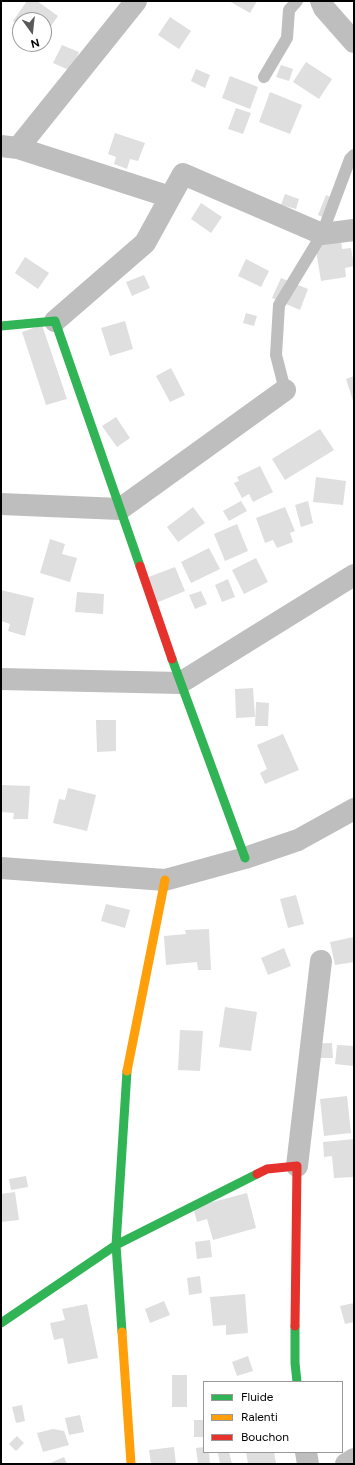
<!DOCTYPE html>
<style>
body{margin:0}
#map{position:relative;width:355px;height:1465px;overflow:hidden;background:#fff;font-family:Figtree,sans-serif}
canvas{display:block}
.frame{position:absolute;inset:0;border:2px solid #000;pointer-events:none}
.legend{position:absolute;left:203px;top:1381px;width:140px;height:72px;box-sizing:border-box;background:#fff;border:1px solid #999;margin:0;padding:5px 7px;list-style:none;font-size:12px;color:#000}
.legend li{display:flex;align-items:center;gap:8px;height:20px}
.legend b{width:20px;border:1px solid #999}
.north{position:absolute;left:12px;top:12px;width:40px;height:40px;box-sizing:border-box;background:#fff;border:1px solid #999;border-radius:50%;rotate:165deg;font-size:11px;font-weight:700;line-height:16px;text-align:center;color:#000}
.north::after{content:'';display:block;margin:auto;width:14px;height:18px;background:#595959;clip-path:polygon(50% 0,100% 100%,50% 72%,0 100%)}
</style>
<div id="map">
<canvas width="355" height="1465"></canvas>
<div class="frame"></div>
<ul class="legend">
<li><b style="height:5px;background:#30b455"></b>Fluide</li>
<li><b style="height:5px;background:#ff9f0a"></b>Ralenti</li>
<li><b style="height:5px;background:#e5322d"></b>Bouchon</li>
</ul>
<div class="north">N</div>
</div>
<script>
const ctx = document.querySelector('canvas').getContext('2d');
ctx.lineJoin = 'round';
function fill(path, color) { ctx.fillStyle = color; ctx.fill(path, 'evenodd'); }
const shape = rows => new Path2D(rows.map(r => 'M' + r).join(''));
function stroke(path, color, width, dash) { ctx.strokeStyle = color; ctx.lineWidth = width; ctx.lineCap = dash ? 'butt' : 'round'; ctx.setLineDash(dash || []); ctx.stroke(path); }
fill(shape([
 [27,1,37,1,58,16,44,36,44,20,20,20,20,26,13,21],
 [229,1,257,1,250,13],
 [170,17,191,31,179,49,158,35],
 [62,45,79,52,71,71,53,63],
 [306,62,332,79,319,99,293,82],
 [281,65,293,69,289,81,276,77],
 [196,69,210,75,205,88,191,81],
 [230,76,258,87,250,109,222,98],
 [270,92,302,105,290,134,259,122],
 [236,108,251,113,243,134,228,129],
 [115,133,145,143,138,161,130,159,127,169,114,164,116,157,108,154],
 [285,194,299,199,296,209,281,205],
 [326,195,337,200,329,220,318,215],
 [201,203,222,217,211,233,191,219],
 [341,240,342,249,351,248,354,266,345,268,346,277,321,281,315,244],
 [25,257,49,273,38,289,15,273],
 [246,259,269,271,261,287,238,276],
 [144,275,150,288,132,296,126,282],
 [281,278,308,289,300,310,272,298],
 [246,313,257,316,254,326,243,323],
 [125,321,133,349,110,356,101,328],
 [42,325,67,399,46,405,22,332],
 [171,368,185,395,170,402,156,376],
 [354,376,354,404,346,379],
 [116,417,130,438,117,447,102,426],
 [320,429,334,450,285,480,272,459],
 [260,466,273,492,253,502,249,494,242,498,234,483,239,481,237,477],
 [316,477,346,481,343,505,313,502],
 [241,501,247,511,229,521,223,511],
 [308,501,313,523,301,527,295,505],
 [193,507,205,523,178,542,167,527],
 [285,507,295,531,290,533,293,542,277,548,273,540,265,543,256,518],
 [237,524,248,551,225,561,214,534],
 [50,539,65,544,62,554,77,558,70,582,40,573],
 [209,548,220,569,191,583,181,562],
 [256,558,268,582,244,594,232,570],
 [175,567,185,591,156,603,146,578],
 [228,579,235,597,222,602,215,585],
 [1,590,34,598,25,636,8,631,10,624,1,621],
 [201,591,207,604,195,609,189,595],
 [77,592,104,594,103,614,75,612],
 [253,688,255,717,236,718,235,689],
 [256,702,269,703,268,726,255,726],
 [96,720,116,720,116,751,97,752],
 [283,734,299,770,265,784,260,773,267,769,257,745],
 [1,785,30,786,28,819,13,819,14,813,1,812],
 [68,788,96,795,87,831,53,823,59,799,65,800],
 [296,895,304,924,288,928,280,899],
 [106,904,130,910,125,928,101,921],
 [209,929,211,970,198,970,197,962,166,965,164,936,186,934,185,930],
 [354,937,354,962,335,965,330,942],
 [284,948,291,966,268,975,261,958],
 [225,1007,257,1012,251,1051,219,1047],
 [180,1030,203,1031,200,1071,178,1070],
 [332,1043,333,1058,308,1058,307,1044],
 [337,1045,354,1046,354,1066,335,1064],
 [347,1096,351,1133,324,1136,320,1099],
 [354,1139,354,1177,334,1178,332,1156,324,1157,323,1142],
 [26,1176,28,1187,11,1190,9,1179],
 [15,1192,19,1220,1,1222,1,1194],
 [247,1193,256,1228,213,1240,207,1219,197,1222,193,1207],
 [210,1240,212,1257,197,1259,195,1242],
 [200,1276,202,1293,189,1295,187,1278],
 [245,1294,248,1333,226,1335,226,1325,213,1326,210,1297],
 [164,1301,170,1315,150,1323,145,1309],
 [354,1303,354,1322,345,1324,340,1306],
 [87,1304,98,1358,68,1364,63,1338,54,1340,50,1323,65,1320,62,1309],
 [248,1356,253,1371,237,1376,232,1362],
 [172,1375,187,1375,187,1407,172,1407],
 [22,1405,25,1421,16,1423,12,1407],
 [80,1415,84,1432,69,1435,65,1418],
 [194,1420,204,1420,204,1437,194,1437],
 [53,1429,64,1431,69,1445,43,1452,37,1433],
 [17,1436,24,1443,16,1451,9,1444],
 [174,1447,176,1464,151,1464,149,1450],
 [204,1447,204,1452,209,1452,210,1464,198,1464,196,1448],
 [223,1452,229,1452,232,1464,220,1464,218,1453],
 [246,1452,274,1452,276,1463,248,1464],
 [64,1457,67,1464,48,1464]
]), '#dfdfdf');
stroke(shape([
 [264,77,287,38,289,10,297,1],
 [285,390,276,355,279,305,322,234,350,159,354,155]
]), '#bebebe', 12);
stroke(shape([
 [321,1,324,8,354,42],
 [1,146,18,148,170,197],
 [18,148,136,1],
 [55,321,145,243,183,174,322,234,354,230],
 [1,504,120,509,285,390],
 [1,679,180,683,354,575],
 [1,868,165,880,245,858,298,840,354,809],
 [297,1166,321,961],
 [306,1452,308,1464],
 [346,1464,354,1459]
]), '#bebebe', 22);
stroke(shape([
 [1,326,55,321,140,566],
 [172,659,245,858],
 [1,1323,116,1245,257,1174],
 [295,1326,295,1363,297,1382],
 [122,1332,116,1245,127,1071]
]), '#30b455', 9);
stroke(shape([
 [127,1071,165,880],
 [122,1332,131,1464]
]), '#ff9f0a', 9);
stroke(shape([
 [140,566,172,659],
 [257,1174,267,1169,297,1166,295,1326]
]), '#e5322d', 9);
</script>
